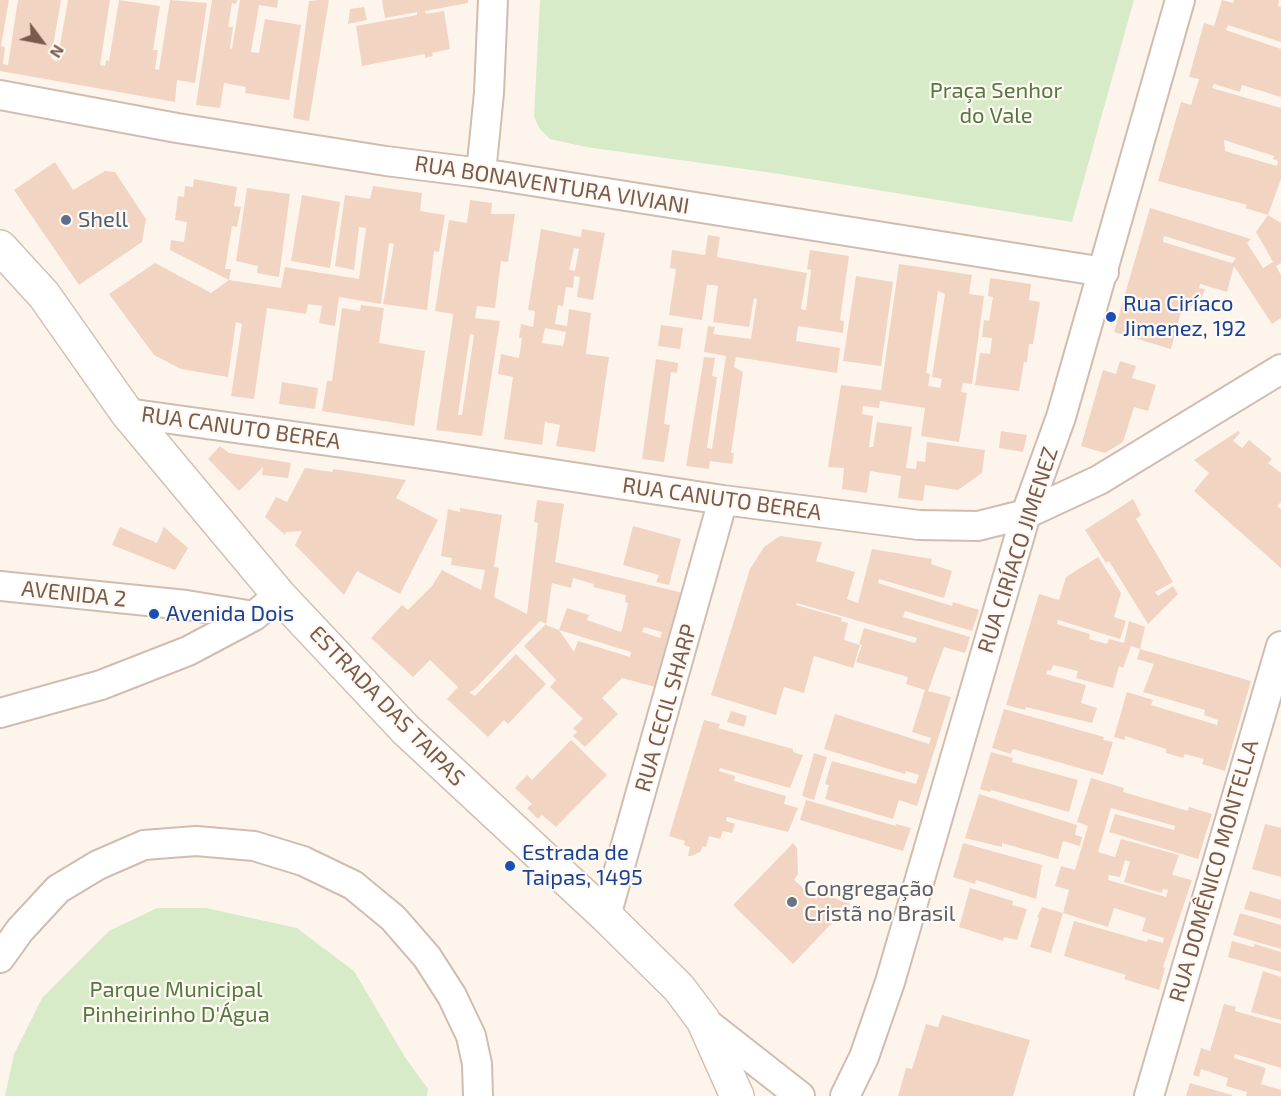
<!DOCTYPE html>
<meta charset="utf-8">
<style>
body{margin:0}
#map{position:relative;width:1281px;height:1096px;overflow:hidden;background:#fdf5ec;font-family:"Exo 2",sans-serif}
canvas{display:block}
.north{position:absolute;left:12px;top:12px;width:60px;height:60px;-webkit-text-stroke:4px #fff9f2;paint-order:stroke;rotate:122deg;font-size:16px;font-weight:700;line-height:24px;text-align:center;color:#795b4e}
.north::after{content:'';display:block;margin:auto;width:21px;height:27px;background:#795b4e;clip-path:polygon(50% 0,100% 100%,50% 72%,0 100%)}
</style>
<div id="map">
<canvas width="1281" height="1096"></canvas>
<div class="north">N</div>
</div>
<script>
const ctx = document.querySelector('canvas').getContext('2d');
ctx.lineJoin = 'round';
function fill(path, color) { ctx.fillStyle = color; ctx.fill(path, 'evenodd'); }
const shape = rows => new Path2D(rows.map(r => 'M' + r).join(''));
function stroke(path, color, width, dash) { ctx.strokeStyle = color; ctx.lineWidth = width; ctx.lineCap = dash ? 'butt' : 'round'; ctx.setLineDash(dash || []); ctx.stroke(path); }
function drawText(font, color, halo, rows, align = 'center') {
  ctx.font = font + ' "Exo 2",sans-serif'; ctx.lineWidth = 4.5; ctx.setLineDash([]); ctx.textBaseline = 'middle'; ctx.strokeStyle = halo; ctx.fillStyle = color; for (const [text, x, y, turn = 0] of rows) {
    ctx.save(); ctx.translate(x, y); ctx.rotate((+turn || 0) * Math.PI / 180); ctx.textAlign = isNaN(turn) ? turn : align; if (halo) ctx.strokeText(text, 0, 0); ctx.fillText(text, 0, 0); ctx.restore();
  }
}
fill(shape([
 [540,0,1134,0,1072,222,773,173,586,147,550,139,539,128,534,116],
 [157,908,206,908,297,928,354,971,405,1057,428,1089,427,1096,5,1096,14,1054,42,998,109,931]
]), '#d8ebc9');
fill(shape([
 [0,0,9,0,1,46,5,47,3,64,8,65,18,0,61,0,51,58,57,62,68,0,110,0,100,65,105,66,106,60,109,61,119,0,160,6,153,50,158,50,155,69,159,70,170,0,207,3,195,83,177,80,175,102,0,71],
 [212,0,237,0,236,4,232,3,228,27,233,27,230,48,232,49,240,0,278,0,277,8,259,5,251,52,259,53,265,19,301,25,289,100,245,93,246,87,224,83,220,108,196,105],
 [320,0,329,0,309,121,293,118,309,1],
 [382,0,468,0,468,3,425,11,426,14,444,11,450,49,432,53,433,56,425,58,425,54,362,66,356,26,417,15,417,12,385,18],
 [1222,0,1233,3,1234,0,1279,0,1278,6,1281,7,1281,42,1228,25,1226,30,1281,49,1281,97,1242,85,1240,92,1214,84,1212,88,1281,108,1281,179,1268,215,1245,208,1247,205,1158,181,1181,102,1191,105,1199,79,1189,77,1204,23,1214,26],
 [1224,140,1274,156,1273,159,1278,161,1277,166,1225,151],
 [364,7,367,20,348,24,350,9],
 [55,162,73,190,105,171,115,172,146,219,142,242,79,285,14,190],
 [194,179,237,187,234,206,241,207,237,227,232,226,225,269,231,269,229,280,170,250,171,240,184,242,187,222,175,220,178,196,184,197,185,186,193,187],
 [373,186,422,193,420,211,445,215,439,252,434,251,427,310,383,304,394,244,389,243,381,304,339,297,335,326,319,323,322,306,308,304,306,314,267,308,254,399,231,396,242,324,236,322,228,377,181,369,154,355,109,294,155,263,211,293,229,280,281,288,285,267,359,279,366,228,359,227,354,270,335,266,345,195,370,199],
 [247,188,290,194,279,277,257,273,258,266,236,261],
 [302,195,340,202,330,268,291,261],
 [470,200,492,203,491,214,515,214,508,262,501,261,495,308,477,306,475,318,500,321,482,436,436,430,453,317,453,314,435,311,449,220,467,223],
 [470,334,474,335,462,415,458,415],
 [1150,208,1251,239,1247,243,1263,268,1273,262,1256,232,1268,215,1281,223,1281,263,1276,266,1281,275,1281,318,1272,324,1234,266,1227,292,1200,284,1199,288,1205,289,1201,300,1197,298,1195,304,1181,312,1171,349,1114,332],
 [1164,236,1236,258,1232,263,1163,242],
 [541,229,581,237,582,229,605,233,593,300,577,297,580,277,574,276,573,288,566,287,563,306,558,305,555,324,567,326,569,309,591,313,586,354,609,357,595,452,556,446,560,425,545,422,542,445,504,439,513,377,498,374,501,354,519,358,522,338,519,338,521,324,533,327,535,311,528,310],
 [574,248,579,249,575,271,569,270],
 [545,328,566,332,563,346,542,343],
 [708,235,720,237,717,257,807,273,801,309,806,310,811,270,807,269,810,250,849,256,840,320,844,321,843,333,798,326,796,341,840,348,837,373,736,357,734,367,743,372,731,453,734,453,733,461,732,464,710,461,709,469,686,466,704,357,715,358,712,376,717,377,707,448,712,449,726,356,704,352,708,326,715,327,713,334,751,339,757,299,754,298,749,327,713,322,718,286,714,285,707,285,702,320,669,315,676,269,670,268,672,250,705,255],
 [899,264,972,275,969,294,984,296,972,384,963,383,961,392,967,393,959,442,921,436,925,408,880,401,879,408,863,406,862,414,873,416,869,447,873,447,877,422,912,427,906,468,916,469,917,461,925,462,927,442,985,450,982,473,958,490,925,485,923,501,898,498,901,476,870,471,867,493,842,489,844,468,828,467,841,385,881,390],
 [938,291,945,294,932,377,942,379,940,388,928,386,930,374,926,373],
 [856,276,893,282,881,366,843,361],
 [990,278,1031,284,1029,300,1040,302,1033,344,1029,344,1027,362,1024,362,1019,391,975,385,980,353,990,354,992,338,982,337,984,320,989,321,993,297,988,296],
 [361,305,384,308,379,343,425,351,414,426,322,411,327,381,332,381,342,308,360,311],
 [661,325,683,328,680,349,658,346],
 [656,359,678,363,677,373,671,372,664,424,670,425,664,462,642,459],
 [1120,361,1136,366,1132,378,1156,385,1148,411,1134,407,1123,442,1105,453,1081,446,1103,370,1116,374],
 [282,382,318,388,315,409,279,404],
 [1001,431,1027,435,1023,452,999,448],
 [1238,431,1240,433,1233,441,1242,448,1249,440,1272,459,1268,463,1281,473,1281,502,1277,506,1281,509,1281,568,1194,491,1209,473,1194,460],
 [220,446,229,453,291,463,288,478,262,475,263,467,239,491,208,459],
 [305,468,332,472,334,469,406,480,396,498,438,520,400,594,357,571,344,595,295,545,302,531,286,532,285,535,265,517,276,497,287,502],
 [1133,499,1141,515,1136,519,1173,582,1155,592,1158,596,1173,586,1178,594,1148,624,1109,561,1106,563,1085,530],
 [537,500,564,504,555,562,683,593,655,687,622,678,602,698,618,714,585,747,573,736,577,732,573,728,583,719,550,687,556,680,524,646,546,624,540,621,474,690,469,692,475,696,516,654,546,684,508,724,504,720,488,737,447,699,458,687,430,660,413,677,371,638,402,605,408,610,432,586,442,570,481,590,485,570,451,565,452,558,441,556,448,509,460,512,460,508,502,515,494,567,499,568,494,597,527,614,538,523,534,522],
 [573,578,594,584,593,587,626,595,625,602,628,603,623,626,621,632,587,620,589,615,567,608,559,630,631,652,630,657,578,641,574,652,559,630,546,625,552,583,571,588],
 [644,627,662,632,660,638,642,632],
 [633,526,681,539,669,585,656,582,659,575,623,565],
 [120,527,157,543,164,527,188,548,175,570,112,545],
 [780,536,822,542,816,561,855,572,847,599,858,603,872,549,932,559,931,564,952,571,944,598,879,579,878,583,952,606,953,602,979,610,972,631,905,611,903,617,970,637,965,653,944,647,928,691,951,697,917,806,899,800,893,819,825,799,829,785,825,784,832,761,916,784,919,775,906,771,905,774,824,749,835,714,929,744,931,738,912,732,925,690,906,684,908,677,856,662,862,645,859,644,864,628,915,643,917,638,797,603,796,605,842,618,841,621,848,623,844,640,860,645,853,668,814,656,804,693,784,687,776,715,711,695,750,569,764,547],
 [1098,557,1121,593,1114,617,1126,621,1120,639,1058,620,1057,624,1090,634,1089,639,1107,644,1109,639,1124,643,1129,621,1145,627,1140,649,1131,646,1123,668,1119,666,1113,688,1076,678,1078,671,1053,665,1051,671,1048,670,1046,674,1086,685,1081,703,1097,708,1092,723,1026,707,1025,710,1006,705,1039,594,1059,600,1066,577],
 [1140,649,1251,681,1225,771,1202,764,1204,759,1185,754,1183,758,1166,753,1166,749,1125,736,1125,740,1114,737,1127,692,1153,700,1151,705,1217,725,1218,720,1204,715,1205,710,1143,692,1154,664,1137,659],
 [1004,709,1104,737,1103,740,1113,742,1103,775,1013,749,1011,754,992,748],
 [731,711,747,716,744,727,727,722],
 [704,720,720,724,718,728,793,749,793,752,803,755,790,788,720,768,719,771,735,776,734,781,786,796,784,804,798,808,788,832,727,817,726,821,735,824,732,833,723,831,720,839,709,836,706,847,703,846,700,852,691,856,688,856,690,847,684,845,685,841,669,836],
 [571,740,607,775,556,827,542,815,538,819,527,808,532,804,515,788,527,775,532,780],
 [991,752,1013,758,1012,762,1078,780,1069,812,991,790,990,792,980,789],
 [814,753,827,757,814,800,802,796],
 [1091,778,1124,788,1123,792,1188,811,1189,807,1212,814,1198,859,1109,832,1115,814,1174,830,1175,826,1111,808,1098,852,1115,857,1121,839,1179,855,1172,875,1192,880,1163,967,1165,968,1159,990,1124,979,1126,975,1064,956,1074,921,1147,942,1148,939,1163,943,1164,938,1142,931,1146,918,1114,908,1108,927,1063,913,1069,890,1055,886,1061,866,1075,870,1088,826,1077,822],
 [1125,860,1130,862,1124,882,1162,893,1163,889,1168,890,1166,897,1108,880,1109,875,1120,877],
 [979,794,1077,825,1075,835,1082,837,1080,846,1063,841,1058,859,1002,843,1002,847,965,838],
 [806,800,896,826,896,824,911,828,903,851,800,820],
 [1265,824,1281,828,1281,877,1252,869],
 [793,843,797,848,798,874,794,880,816,899,821,893,850,904,793,964,733,905],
 [963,843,1042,865,1036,899,976,880,975,884,953,877],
 [970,888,1013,901,1012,905,1027,909,1017,940,1004,937,1003,941,959,927],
 [1250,891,1281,900,1281,919,1244,909],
 [1042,907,1063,913,1051,953,1030,947,1039,918,1037,917],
 [1240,913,1281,925,1281,949,1233,935],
 [1232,941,1253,947,1255,944,1281,952,1281,972,1228,957],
 [1263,971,1281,977,1281,1020,1251,1012],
 [1224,1004,1236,1007,1235,1011,1281,1024,1281,1068,1235,1054,1234,1058,1266,1068,1261,1084,1281,1090,1281,1096,1246,1096,1247,1092,1226,1086,1228,1078,1201,1069,1199,1077,1193,1075,1201,1048,1210,1051],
 [942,1015,1030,1040,1013,1096,898,1096,906,1068,912,1069,926,1024,938,1027],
 [1190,1083,1232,1095,1232,1096,1186,1096]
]), '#f2d4c3');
const street = shape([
 [0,95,177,128,386,161,481,173,1104,272],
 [481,173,489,93,493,0],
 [127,413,436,456,723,500,919,525,978,526,1026,514,1099,480,1281,369],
 [0,586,186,605,254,616],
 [0,713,101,685,188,651,254,616,279,595],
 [606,916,723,500],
 [0,958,20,930,58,889,98,865,144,845,196,841,254,846,303,861,353,885,393,918,427,957,452,996,471,1036,477,1064,478,1096],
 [703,1020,800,1096],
 [845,1096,864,1057,890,982,1026,514,1061,417,1180,0],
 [1149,1096,1281,646]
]);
const secondary = shape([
 [0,247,44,295,127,413,279,595,406,730,606,916,679,988,703,1020,737,1096]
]);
stroke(street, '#d0bdb0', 32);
stroke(secondary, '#d5bfb0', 36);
stroke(street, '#fff', 28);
stroke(secondary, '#fff', 33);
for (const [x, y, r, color] of [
 [66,220,6,"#5c6f8a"],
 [1111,317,6,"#1a4fb4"],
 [154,614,6,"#1a4fb4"],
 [510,866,6,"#1a4fb4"],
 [792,902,6,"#6b7280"]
]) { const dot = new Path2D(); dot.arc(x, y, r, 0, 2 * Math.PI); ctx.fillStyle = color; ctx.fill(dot); stroke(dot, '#fff9f2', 2); }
drawText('22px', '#547842', '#fff9f2', [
 ["Praça Senhor",996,91],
 ["do Vale",996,116],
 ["Parque Municipal",176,990],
 ["Pinheirinho D'Água",176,1015]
]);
drawText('22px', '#795b4e', '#fff9f2', [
 ["RUA BONAVENTURA VIVIANI",552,185,9],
 ["RUA CANUTO BEREA",241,428,8],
 ["RUA CANUTO BEREA",722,499,8],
 ["RUA CIRÍACO JIMENEZ",1018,550,-72],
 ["AVENIDA 2",74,594,6],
 ["ESTRADA DAS TAIPAS",387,706,46],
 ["RUA CECIL SHARP",666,708,-74],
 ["RUA DOMÊNICO MONTELLA",1214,871,-74]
]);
drawText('22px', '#4e5e75', '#fff9f2', [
 ["Shell",78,220]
], 'left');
drawText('22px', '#164399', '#fff9f2', [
 ["Rua Ciríaco",1123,304],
 ["Jimenez, 192",1123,329],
 ["Avenida Dois",166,614],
 ["Estrada de",522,853],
 ["Taipas, 1495",522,878]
], 'left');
drawText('22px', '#5b616d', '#fff9f2', [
 ["Congregação",804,889],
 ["Cristã no Brasil",804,914]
], 'left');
</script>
